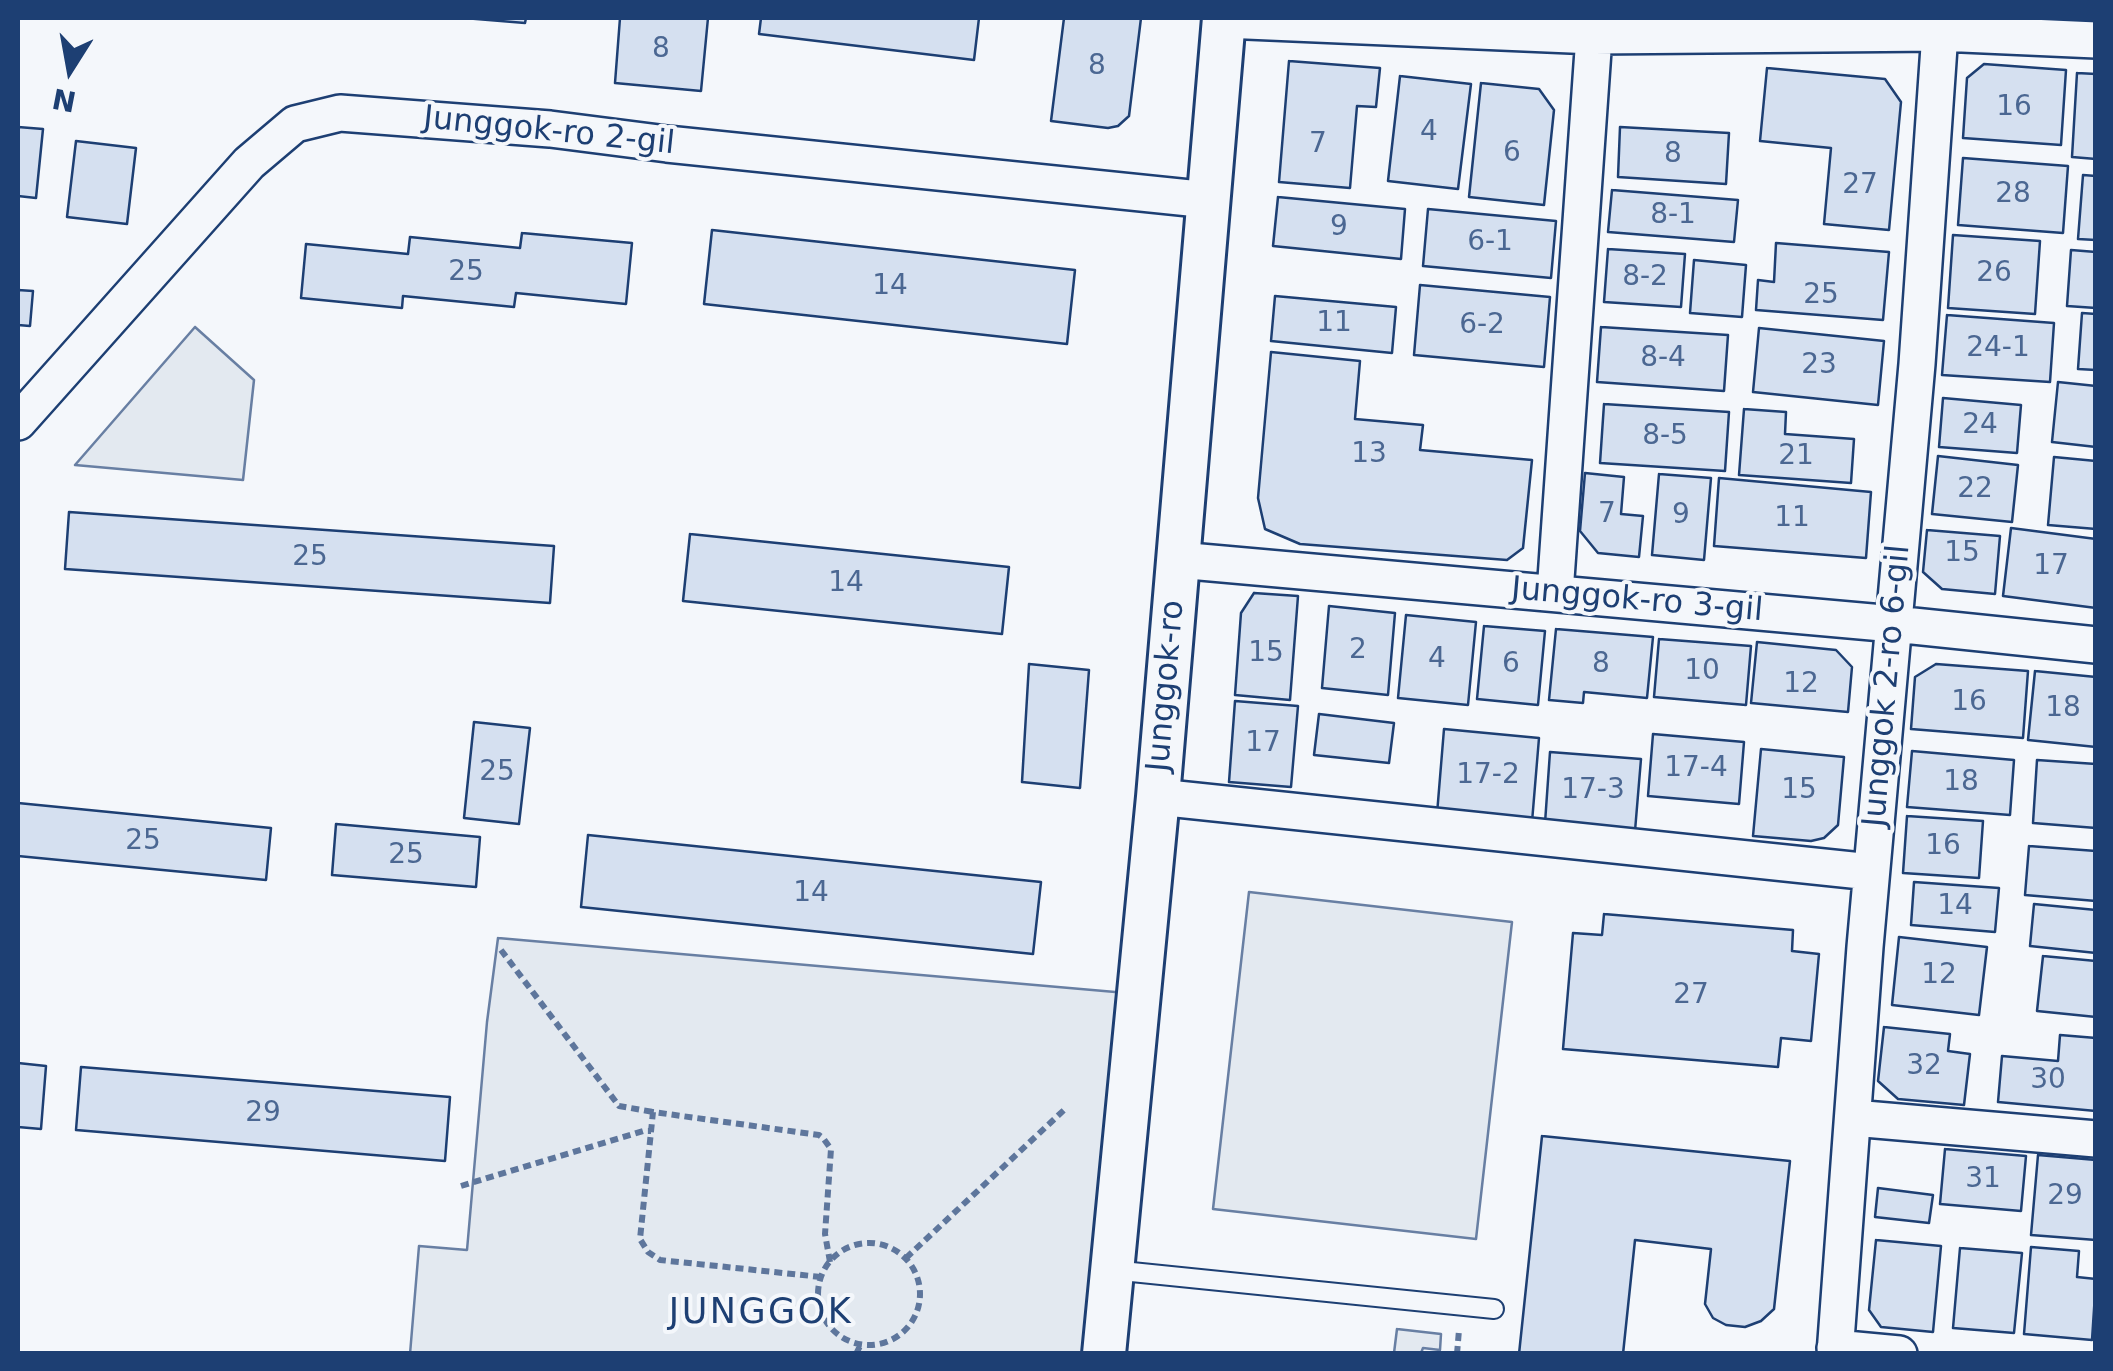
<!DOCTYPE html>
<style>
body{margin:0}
#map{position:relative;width:2113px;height:1371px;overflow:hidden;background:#f4f7fb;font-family:"DejaVu Sans",sans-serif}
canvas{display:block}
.frame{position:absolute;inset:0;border:20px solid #1d3f73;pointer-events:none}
.north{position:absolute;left:20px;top:20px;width:100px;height:100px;-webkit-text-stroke:8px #f4f7fb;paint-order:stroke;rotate:191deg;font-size:28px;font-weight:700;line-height:40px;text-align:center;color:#1d3f73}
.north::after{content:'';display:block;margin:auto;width:35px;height:45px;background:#1d3f73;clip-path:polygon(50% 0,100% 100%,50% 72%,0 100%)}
</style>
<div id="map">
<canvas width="2113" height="1371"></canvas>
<div class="frame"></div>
<div class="north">N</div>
</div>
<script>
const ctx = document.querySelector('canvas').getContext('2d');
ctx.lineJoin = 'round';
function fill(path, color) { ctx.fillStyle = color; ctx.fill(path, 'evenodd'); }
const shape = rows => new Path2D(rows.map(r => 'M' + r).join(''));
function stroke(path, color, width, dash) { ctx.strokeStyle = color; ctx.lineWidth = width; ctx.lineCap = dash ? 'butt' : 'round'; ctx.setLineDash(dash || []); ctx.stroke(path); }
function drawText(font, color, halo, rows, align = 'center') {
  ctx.font = font + ' "DejaVu Sans",sans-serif'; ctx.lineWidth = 8; ctx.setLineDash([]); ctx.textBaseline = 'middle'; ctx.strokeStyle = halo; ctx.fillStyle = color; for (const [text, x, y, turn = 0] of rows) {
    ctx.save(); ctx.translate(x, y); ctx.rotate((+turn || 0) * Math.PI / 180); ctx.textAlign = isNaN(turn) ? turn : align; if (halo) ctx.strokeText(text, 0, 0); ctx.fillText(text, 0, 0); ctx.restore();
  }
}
const green = shape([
 [195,327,254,380,243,480,75,465,195,327],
 [1249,892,1512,922,1476,1239,1213,1209,1249,892],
 [498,938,1138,994,1104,1353,410,1354,419,1246,467,1250,487,1022,498,938],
 [1397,1329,1441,1334,1440,1350,1423,1348,1421,1353,1394,1353,1397,1329]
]);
fill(green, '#e3e9f0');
stroke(green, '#687fa3', 2.5);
const building = shape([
 [464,18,526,18,525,23,464,18],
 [620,18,708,18,701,91,615,83,620,18],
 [761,18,979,18,974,60,759,34,761,18],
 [1064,18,1141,18,1129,116,1118,126,1108,128,1051,121,1064,18],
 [1289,61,1380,68,1376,107,1357,106,1350,188,1279,182,1289,61],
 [1984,64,2066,70,2061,145,1963,138,1967,78,1984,64],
 [1767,68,1885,79,1901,102,1889,230,1824,224,1831,148,1760,141,1767,68],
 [2077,73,2096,74,2096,159,2072,157,2077,73],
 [1400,76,1471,84,1458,189,1388,181,1400,76],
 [1481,83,1539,89,1554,110,1544,205,1469,197,1481,83],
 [18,127,43,129,36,198,18,196,18,127],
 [1620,127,1729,133,1726,184,1618,177,1620,127],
 [76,141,136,148,127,224,67,217,76,141],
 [1963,158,2068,166,2063,233,1958,225,1963,158],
 [2083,175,2096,176,2096,240,2078,239,2083,175],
 [1612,190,1738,200,1734,242,1608,232,1612,190],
 [1278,197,1405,209,1401,259,1273,246,1278,197],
 [1428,209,1556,221,1551,278,1423,266,1428,209],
 [712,230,1075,270,1067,344,704,304,712,230],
 [522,233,632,243,626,304,516,293,514,307,403,296,402,308,301,298,306,244,408,254,410,237,520,248,522,233],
 [1953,235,2040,241,2035,314,1948,308,1953,235],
 [1776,243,1889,252,1883,320,1756,310,1758,280,1774,282,1776,243],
 [1608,249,1685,254,1681,307,1604,302,1608,249],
 [2071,250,2096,252,2096,308,2067,306,2071,250],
 [1694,260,1746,265,1742,317,1690,313,1694,260],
 [1420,285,1550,297,1544,367,1414,355,1420,285],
 [18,290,33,291,30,326,18,325,18,290],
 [1275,296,1396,307,1392,353,1271,341,1275,296],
 [2082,313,2096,314,2096,370,2078,369,2082,313],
 [1947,315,2054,323,2050,382,1942,375,1947,315],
 [1601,327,1728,335,1724,391,1597,382,1601,327],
 [1759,328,1884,341,1878,405,1753,392,1759,328],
 [1271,352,1360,361,1355,419,1423,425,1420,450,1532,460,1523,548,1507,560,1300,544,1265,529,1258,498,1271,352],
 [2058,382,2096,386,2096,447,2052,442,2058,382],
 [1943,398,2021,405,2017,453,1939,447,1943,398],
 [1604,404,1729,412,1725,471,1600,463,1604,404],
 [1744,409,1786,412,1785,434,1854,439,1851,483,1739,475,1744,409],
 [1938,456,2018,465,2012,522,1932,514,1938,456],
 [2054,457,2096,461,2096,529,2048,525,2054,457],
 [1585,473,1624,477,1621,514,1643,516,1639,557,1598,553,1580,531,1585,473],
 [1659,474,1711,478,1704,560,1652,555,1659,474],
 [1719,478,1871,492,1866,558,1714,546,1719,478],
 [69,512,554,546,550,603,65,569,69,512],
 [2011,528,2096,539,2096,608,2003,596,2011,528],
 [1927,530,2000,536,1995,594,1942,589,1923,572,1927,530],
 [690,534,1009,567,1002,634,683,601,690,534],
 [1254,593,1298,596,1290,700,1235,695,1241,613,1254,593],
 [1329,606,1395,613,1388,695,1322,688,1329,606],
 [1406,615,1476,622,1468,705,1398,698,1406,615],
 [1484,626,1545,631,1538,705,1477,699,1484,626],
 [1556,629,1653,637,1647,698,1584,692,1583,703,1549,700,1556,629],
 [1659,639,1751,646,1746,705,1654,697,1659,639],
 [1757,642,1836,650,1852,667,1848,712,1751,703,1757,642],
 [1029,664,1089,670,1080,788,1022,782,1029,664],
 [1936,664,2028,671,2023,738,1911,729,1915,677,1936,664],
 [2035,671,2096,677,2096,747,2028,740,2035,671],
 [1235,701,1298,706,1291,787,1229,782,1235,701],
 [1319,714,1394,723,1389,763,1314,755,1319,714],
 [474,722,530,728,519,824,464,818,474,722],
 [1444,729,1539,738,1532,822,1437,814,1444,729],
 [1653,734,1744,742,1739,804,1648,796,1653,734],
 [1761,749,1844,757,1838,825,1824,838,1811,841,1753,836,1761,749],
 [1912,751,2014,760,2010,815,1907,807,1912,751],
 [1550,752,1641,759,1635,831,1545,823,1550,752],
 [2037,760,2096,764,2096,828,2033,823,2037,760],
 [18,803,271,828,266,880,18,856,18,803],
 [1907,816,1983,821,1979,878,1903,873,1907,816],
 [336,824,480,837,476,887,332,875,336,824],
 [588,835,1041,882,1033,954,581,907,588,835],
 [2029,846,2096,851,2096,901,2025,895,2029,846],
 [1914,882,1999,888,1995,932,1911,925,1914,882],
 [2034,904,2096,910,2096,953,2030,946,2034,904],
 [1604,914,1793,930,1792,951,1819,954,1811,1041,1781,1038,1778,1067,1563,1049,1573,933,1602,935,1604,914],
 [1899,937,1987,947,1979,1015,1892,1005,1899,937],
 [2043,956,2096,961,2096,1017,2037,1011,2043,956],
 [1884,1027,1950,1034,1948,1051,1970,1054,1964,1105,1898,1099,1878,1081,1884,1027],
 [2060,1035,2096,1038,2096,1111,1998,1102,2002,1056,2058,1061,2060,1035],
 [18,1063,46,1066,41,1129,18,1127,18,1063],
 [81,1067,450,1097,445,1161,76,1130,81,1067],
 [1542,1136,1790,1161,1774,1309,1761,1321,1745,1327,1726,1325,1713,1318,1705,1304,1711,1249,1635,1240,1623,1354,1519,1354,1542,1136],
 [1945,1149,2026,1156,2021,1211,1940,1204,1945,1149],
 [2038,1155,2096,1160,2096,1240,2031,1235,2038,1155],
 [1878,1188,1933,1195,1929,1223,1875,1217,1878,1188],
 [1876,1240,1941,1246,1933,1332,1881,1327,1869,1310,1876,1240],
 [2031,1247,2079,1251,2077,1277,2096,1279,2092,1340,2024,1334,2031,1247],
 [1960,1248,2022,1253,2014,1333,1953,1328,1960,1248]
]);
fill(building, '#d5e0f0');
stroke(building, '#1d3f73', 2.5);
const service = shape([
 [1112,1270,1494,1309]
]);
const minor = shape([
 [1224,20,1594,36,1940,33,2096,40],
 [18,422,249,163,295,124,340,113,550,129,667,144,1209,200],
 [1178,560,1894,624,2096,645],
 [1555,593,1594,36],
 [1158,797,1871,872],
 [1853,1118,2096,1139],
 [1835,1348,1899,1354],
 [1835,1354,1865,947,1917,364,1941,18]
]);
const tertiary = shape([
 [1104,1354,1158,797,1224,18]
]);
stroke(service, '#1d3f73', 22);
stroke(minor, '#1d3f73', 40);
stroke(tertiary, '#1d3f73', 48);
stroke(shape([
 [501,950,619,1106,653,1112],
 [461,1186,643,1131,651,1131],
 '818 1294a51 51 0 1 1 102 0a51 51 0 1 1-102 0Z',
 [906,1258,1064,1110],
 [821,1277,660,1260,648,1252,640,1239,653,1112,819,1135,823,1138,831,1149,825,1234,830,1262],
 [856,1354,861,1344],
 [1457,1354,1459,1330]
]), '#5e769c', 6, [8, 5]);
stroke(service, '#f4f7fb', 18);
stroke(minor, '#f4f7fb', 35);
stroke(tertiary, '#f4f7fb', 42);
drawText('28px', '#4b6792', null, [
 ["8",661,50],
 ["8",1097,67],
 ["16",2014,108],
 ["4",1429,133],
 ["7",1318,145],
 ["6",1512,154],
 ["8",1673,155],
 ["27",1860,186],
 ["28",2013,195],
 ["8-1",1673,216],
 ["9",1339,228],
 ["6-1",1490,243],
 ["25",466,273],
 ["26",1994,274],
 ["8-2",1645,278],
 ["14",890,287],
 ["25",1821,296],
 ["11",1334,324],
 ["6-2",1482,326],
 ["24-1",1998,349],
 ["8-4",1663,359],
 ["23",1819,366],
 ["24",1980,426],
 ["8-5",1665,437],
 ["13",1369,455],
 ["21",1796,457],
 ["22",1975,490],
 ["7",1607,515],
 ["9",1681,516],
 ["11",1792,519],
 ["15",1962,554],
 ["25",310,558],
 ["17",2051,567],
 ["14",846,584],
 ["2",1358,651],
 ["15",1266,654],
 ["4",1437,660],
 ["6",1511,665],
 ["8",1601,665],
 ["10",1702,672],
 ["12",1801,685],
 ["16",1969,703],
 ["18",2063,709],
 ["17",1263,744],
 ["17-4",1696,769],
 ["25",497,773],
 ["17-2",1488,776],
 ["18",1961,783],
 ["17-3",1593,791],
 ["15",1799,791],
 ["25",143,842],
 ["16",1943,847],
 ["25",406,856],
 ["14",811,894],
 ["14",1955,907],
 ["12",1939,976],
 ["27",1691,996],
 ["32",1924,1067],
 ["30",2048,1081],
 ["29",263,1114],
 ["31",1983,1180],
 ["29",2065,1197]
]);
drawText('32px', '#1d3f73', '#f4f7fb', [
 ["Junggok-ro 2-gil",549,132,6],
 ["Junggok-ro 3-gil",1637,601,5],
 ["Junggok-ro",1167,686,-85],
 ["Junggok 2-ro 6-gil",1888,686,-85]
]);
ctx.letterSpacing = '2.5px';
drawText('35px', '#1d3f73', '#f4f7fb', [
 ["JUNGGOK",761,1314]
]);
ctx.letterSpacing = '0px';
</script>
